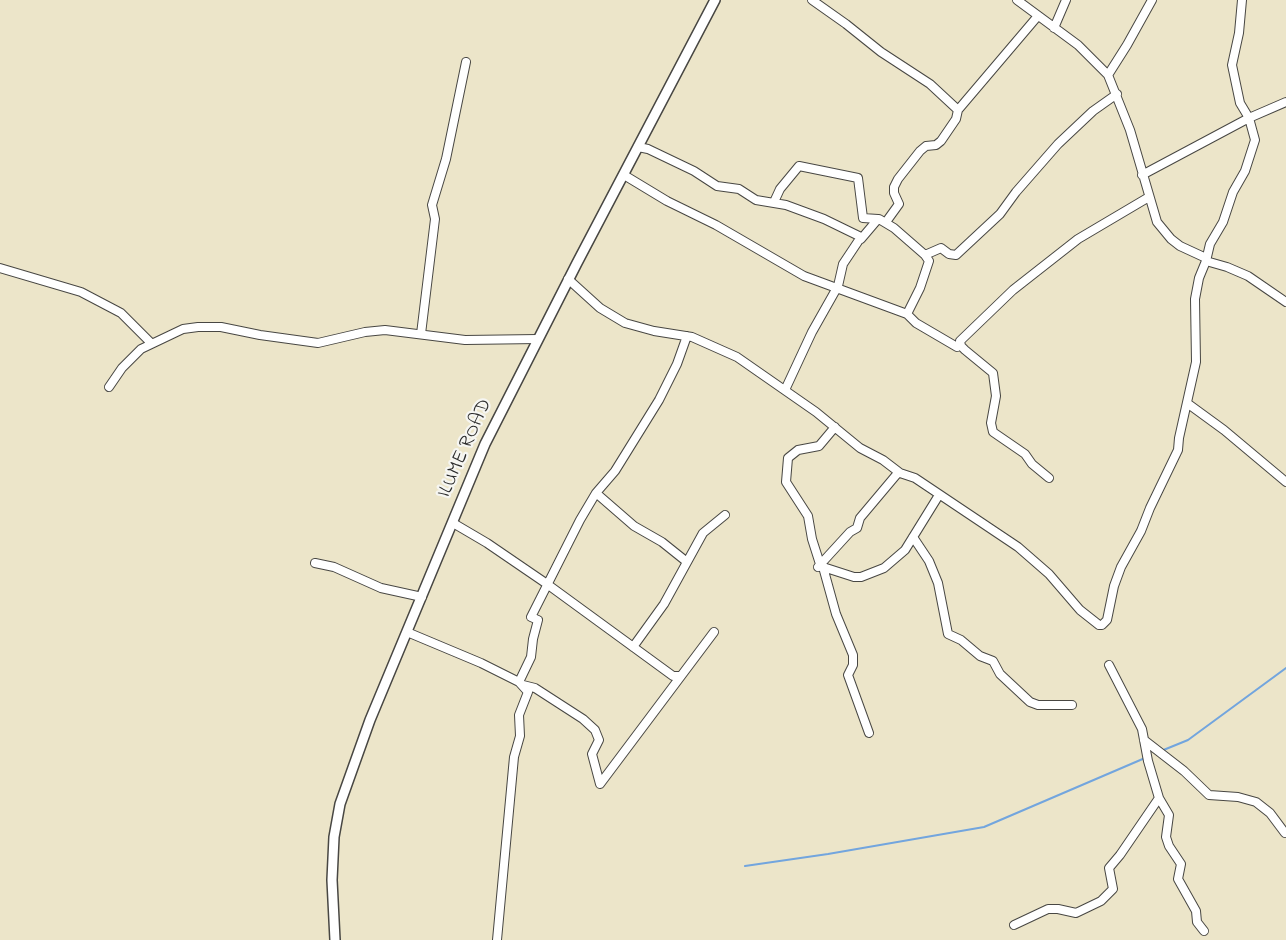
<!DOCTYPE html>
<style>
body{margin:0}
canvas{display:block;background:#ece5c9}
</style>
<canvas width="1286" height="940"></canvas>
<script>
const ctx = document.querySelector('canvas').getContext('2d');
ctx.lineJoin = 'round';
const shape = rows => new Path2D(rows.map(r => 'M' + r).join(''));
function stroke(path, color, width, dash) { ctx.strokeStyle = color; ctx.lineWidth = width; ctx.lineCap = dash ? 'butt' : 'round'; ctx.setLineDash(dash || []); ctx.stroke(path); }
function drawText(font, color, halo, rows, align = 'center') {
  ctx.font = font + ' "Indie Flower",sans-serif'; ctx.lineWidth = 4.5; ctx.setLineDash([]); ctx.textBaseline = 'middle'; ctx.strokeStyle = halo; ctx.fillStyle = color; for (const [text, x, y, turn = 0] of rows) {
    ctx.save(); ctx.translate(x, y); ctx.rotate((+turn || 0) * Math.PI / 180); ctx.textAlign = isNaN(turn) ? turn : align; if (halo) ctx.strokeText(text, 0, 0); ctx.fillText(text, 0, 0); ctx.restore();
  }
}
stroke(shape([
 [1161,751,1188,740,1286,668],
 [745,866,828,854,984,827,1145,758]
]), '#72a5de', 2);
const minor = shape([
 [812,0,846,24,881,52,930,84,958,110,1037,17],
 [1017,0,1078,45,1108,75,1130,130,1157,222,1171,239,1180,246,1206,258],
 [1054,28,1066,0],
 [1108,75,1127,45,1152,0],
 [638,147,648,149,694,171,717,186,739,189,756,200,786,205,824,219,861,237,843,264,838,286,812,332,785,390],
 [624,175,667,201,716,225,804,276,907,314,916,323,957,347],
 [1142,175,1249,118,1286,102],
 [774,202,780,189,799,166,858,178,863,218,878,219],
 [886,222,899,204,894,193,894,187,898,179,920,151,926,146,936,145,941,141,956,119,958,110],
 [861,239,878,219,879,219,894,228,925,255,941,248,949,254,956,255,1000,214,1016,192,1058,144,1093,111,1117,94],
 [1206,261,1227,267,1248,276,1286,302],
 [0,268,81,292,121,313,151,343],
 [568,279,600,308,625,323,654,331,692,337,737,357,816,412,860,448,883,460,900,473,915,478,1018,547,1049,574,1080,610,1099,625,1102,625,1107,620,1114,586,1121,567,1141,531,1150,508,1178,450,1179,438,1196,362,1195,299,1199,278,1206,261,1210,244,1223,222,1233,192,1245,171,1255,140,1249,118,1240,103,1232,65,1239,33,1242,0],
 [907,314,920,288,929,261,925,255],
 [421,334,435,219,432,205,446,159,466,62],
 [109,387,122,368,141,349,183,329,198,327,221,327,260,335,318,343,365,332,385,330,465,340,538,339],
 [1187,403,1224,430,1286,482],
 [835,427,819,446,798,450,788,458,786,482,808,516,812,539,820,564,823,567,836,614,853,655,853,665,848,675,869,733],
 [1049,478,1032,464,1025,454,993,432,991,423,996,396,993,373,965,350,961,346,960,341,1013,290,1078,239,1149,197],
 [596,493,634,526,662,542,687,562],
 [453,523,487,543,547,584,673,676,681,676,714,632],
 [913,537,929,561,938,583,948,634,961,640,980,656,993,661,1000,674,1030,702,1038,705,1072,705],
 [315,563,334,567,381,588,422,597],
 [818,567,850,532,857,528,860,518,897,474],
 [823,567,854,577,861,577,884,568,905,550,939,495],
 [407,632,481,663,519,682],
 [633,647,664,604,703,533,725,515],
 [523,685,535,688,583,719,595,730,599,740,592,754,600,784,681,676],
 [1144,740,1184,771,1209,795,1238,797,1256,802,1270,813,1285,833],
 [1159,798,1169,815,1166,837,1169,846,1181,864,1178,879,1196,911,1197,922,1204,931],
 [1014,925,1048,909,1058,909,1076,913,1101,901,1113,889,1109,868,1120,855,1159,798,1148,761,1142,729,1109,665],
 [497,940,514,757,520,736,519,715,528,692,519,682,531,657,533,639,538,620,531,617,580,520,596,493,615,471,659,400,677,364,687,336]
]);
const tertiary = shape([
 [335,940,332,880,334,837,340,804,370,720,485,444,577,263,715,0]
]);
stroke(minor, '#484743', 10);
stroke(tertiary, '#484743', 12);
stroke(minor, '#fff', 8);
stroke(tertiary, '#fff', 9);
drawText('20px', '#2b2b2b', '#f6f6f2', [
 ["ILUME ROAD",466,449,-66]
]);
</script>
